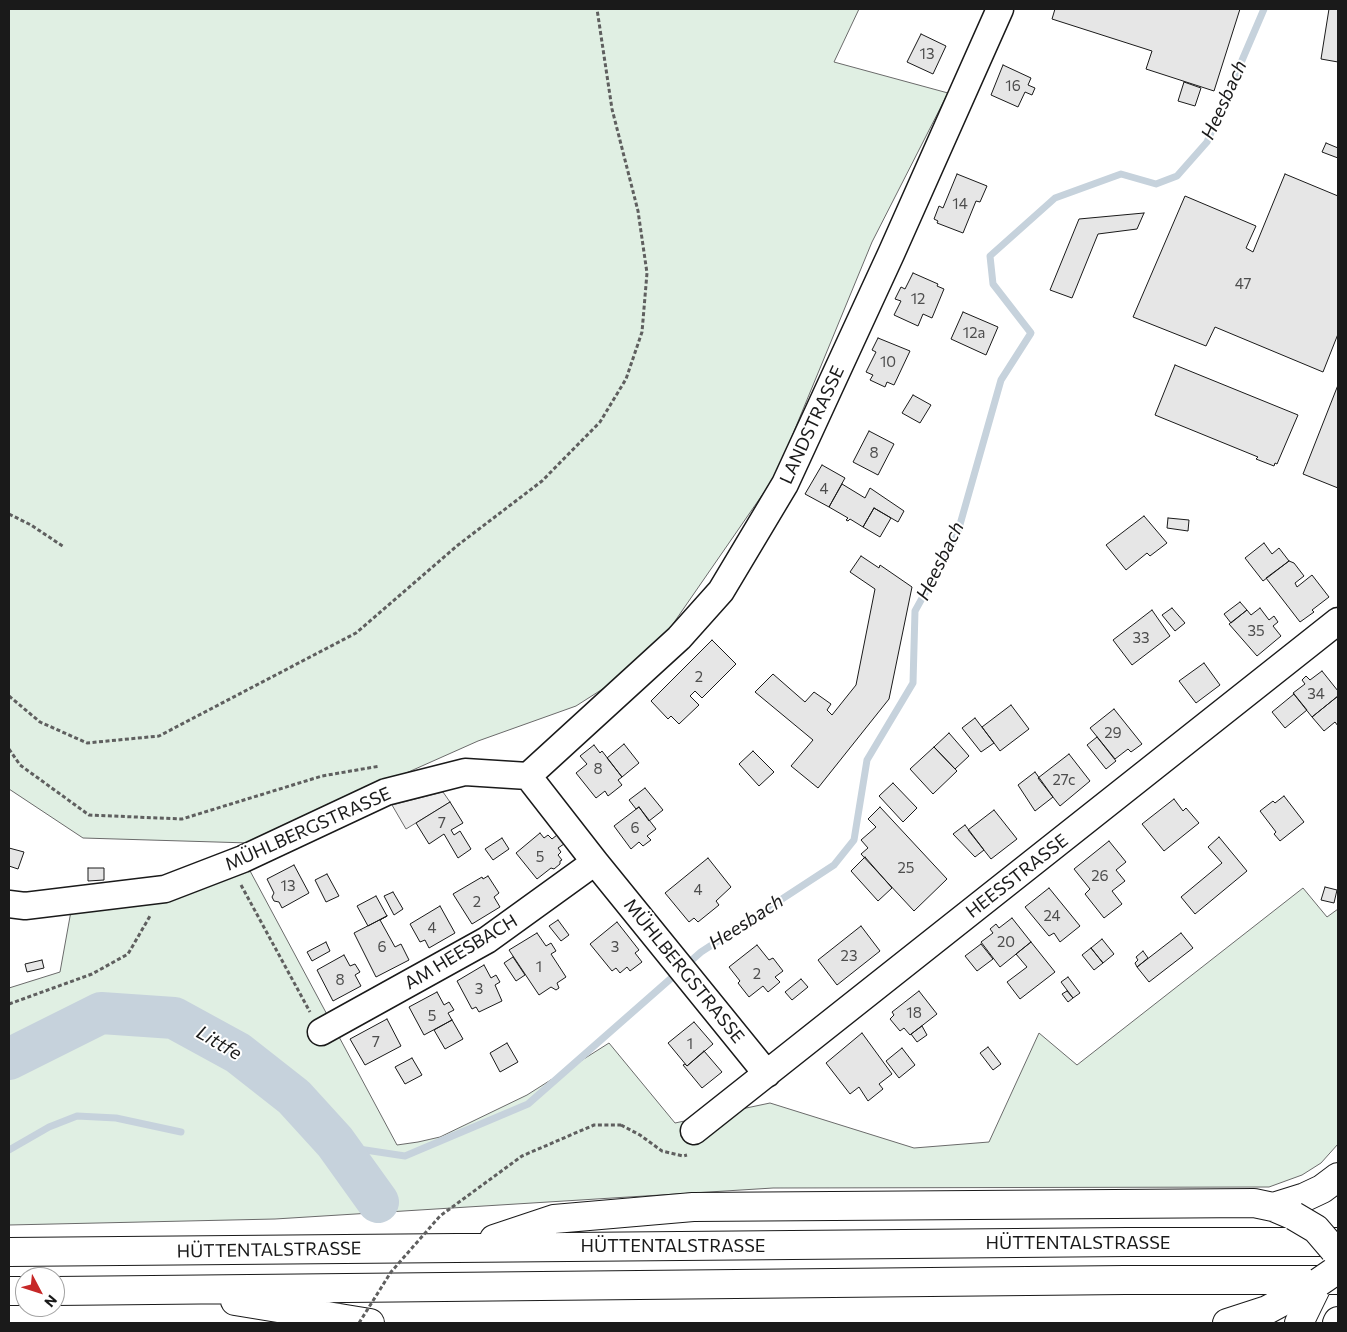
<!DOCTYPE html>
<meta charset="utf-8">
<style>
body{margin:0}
#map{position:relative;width:1347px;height:1332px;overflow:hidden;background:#fff;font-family:Commissioner,sans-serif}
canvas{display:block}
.frame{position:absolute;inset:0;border:10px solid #1a1a1a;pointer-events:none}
.north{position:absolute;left:15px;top:1267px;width:50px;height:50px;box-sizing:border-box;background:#fff;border:1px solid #a3a3a3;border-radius:50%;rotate:130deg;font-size:14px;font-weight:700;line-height:20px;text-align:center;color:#1a1a1a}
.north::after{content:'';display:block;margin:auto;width:18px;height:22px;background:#c62828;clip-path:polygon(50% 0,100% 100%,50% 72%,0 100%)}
</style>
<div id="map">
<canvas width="1347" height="1332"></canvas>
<div class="frame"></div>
<div class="north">N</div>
</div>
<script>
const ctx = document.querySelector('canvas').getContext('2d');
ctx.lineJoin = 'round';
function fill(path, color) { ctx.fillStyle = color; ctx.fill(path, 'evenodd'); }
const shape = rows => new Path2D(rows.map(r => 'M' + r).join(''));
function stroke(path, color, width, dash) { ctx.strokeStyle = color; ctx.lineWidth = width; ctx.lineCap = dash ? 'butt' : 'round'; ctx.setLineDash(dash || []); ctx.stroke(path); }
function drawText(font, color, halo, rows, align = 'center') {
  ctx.font = font + ' Commissioner,sans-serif'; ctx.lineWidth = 4; ctx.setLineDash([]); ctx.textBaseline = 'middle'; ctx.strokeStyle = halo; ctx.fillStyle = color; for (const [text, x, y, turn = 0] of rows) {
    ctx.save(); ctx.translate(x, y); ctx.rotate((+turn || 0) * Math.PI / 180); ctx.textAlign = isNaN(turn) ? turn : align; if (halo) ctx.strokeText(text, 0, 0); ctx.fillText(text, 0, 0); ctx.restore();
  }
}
const green = shape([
 [9,9,859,9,834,62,948,93,872,242,776,475,648,660,576,706,478,741,249,843,83,838,9,789,9,9],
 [249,869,397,1145,418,1142,440,1137,527,1095,609,1043,675,1123,770,1103,914,1148,989,1142,1039,1033,1077,1065,1303,888,1327,917,1338,909,1338,1144,1321,1163,1302,1175,1269,1187,773,1188,275,1219,9,1225,9,988,60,972,71,911,249,869]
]);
fill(green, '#e0efe3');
stroke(green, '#6a6a6a', 1);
const parking = shape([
 [443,792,450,802,406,829,392,805,443,792]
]);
fill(parking, '#ededed');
stroke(parking, '#6a6a6a', 1);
stroke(shape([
 [335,1142,352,1148,405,1156,528,1104,701,952,834,865,854,840,867,760,913,683,915,611,957,535,1001,380,1031,333,993,284,990,256,1055,198,1121,174,1156,184,1177,176,1207,142,1264,9],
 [9,1150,49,1127,77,1116,116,1118,181,1132]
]), '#c6d2dc', 7);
stroke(shape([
 [9,1059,101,1013,174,1018,238,1053,294,1097,335,1142,378,1202]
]), '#c6d2dc', 42);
const building = shape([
 [1055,9,1240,9,1214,91,1146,69,1152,51,1052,19,1055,9],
 [1329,9,1338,9,1338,62,1321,59,1329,9],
 [921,34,946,46,933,74,907,62,921,34],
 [1003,65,1031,78,1028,85,1035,88,1032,95,1025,92,1018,107,991,95,1003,65],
 [1184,82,1201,88,1195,106,1178,101,1184,82],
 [1326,143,1338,148,1338,158,1322,152,1326,143],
 [957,174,987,186,980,202,976,201,963,233,937,223,938,221,934,219,939,206,943,208,957,174],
 [1285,174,1338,196,1338,334,1323,372,1215,327,1206,346,1133,317,1185,196,1256,226,1246,248,1253,252,1285,174],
 [1144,213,1137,229,1098,234,1072,298,1050,290,1079,219,1144,213],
 [913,273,938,284,937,286,944,289,932,318,923,314,918,326,894,315,901,301,895,299,901,287,905,289,913,273],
 [963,312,998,327,986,355,951,339,963,312],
 [878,338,910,351,894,385,887,382,885,387,870,380,873,375,866,372,876,352,872,350,878,338],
 [1175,365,1298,415,1277,464,1275,463,1274,466,1256,459,1258,457,1155,415,1175,365],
 [1338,385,1338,488,1303,474,1338,385],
 [913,395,931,405,920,423,902,413,913,395],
 [869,431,894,444,878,475,853,462,869,431],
 [822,465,845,478,829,507,805,494,822,465],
 [842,484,865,498,870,488,904,511,898,522,874,508,863,527,850,519,848,521,846,520,848,518,829,507,842,484],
 [874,508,891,518,880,537,863,527,874,508],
 [1144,516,1167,543,1150,556,1147,553,1126,570,1106,545,1144,516],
 [1168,518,1189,520,1188,531,1167,528,1168,518],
 [1264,543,1272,554,1279,548,1289,561,1263,581,1245,558,1264,543],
 [861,556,879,568,880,565,912,587,889,699,818,788,791,766,813,740,755,692,773,674,805,702,814,692,831,704,827,710,832,715,856,685,875,589,850,572,861,556],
 [1289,561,1294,563,1304,576,1295,583,1297,587,1312,575,1329,597,1312,610,1314,612,1300,622,1266,578,1289,561],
 [1240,602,1247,610,1231,623,1224,614,1240,602],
 [1172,608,1185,623,1175,631,1162,615,1172,608],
 [1260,608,1269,620,1274,616,1278,622,1273,626,1281,636,1257,656,1229,624,1247,610,1251,615,1260,608],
 [1152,610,1170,636,1132,665,1113,640,1152,610],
 [712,640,736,664,702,698,695,691,690,696,699,705,679,724,671,716,668,719,651,701,712,640],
 [1204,663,1220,685,1196,703,1179,681,1204,663],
 [1322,671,1338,691,1338,696,1312,717,1293,693,1305,684,1302,680,1306,676,1310,680,1322,671],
 [1294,694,1307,710,1285,728,1272,712,1294,694],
 [1338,696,1338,726,1335,722,1324,731,1312,717,1338,696],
 [1011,705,1029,729,1000,751,982,727,1011,705],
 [1114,709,1142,744,1131,752,1128,749,1115,759,1090,728,1114,709],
 [975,718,994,743,981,752,962,728,975,718],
 [949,733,969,756,955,769,934,747,949,733],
 [1097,737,1116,761,1106,769,1087,745,1097,737],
 [624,744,639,763,622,777,607,758,624,744],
 [594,745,600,753,602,751,622,777,618,780,622,785,608,796,605,791,596,798,576,773,587,764,580,756,594,745],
 [934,747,957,771,933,794,910,769,934,747],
 [753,751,774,772,759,786,739,764,753,751],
 [1069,754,1090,781,1060,806,1038,778,1069,754],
 [1035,772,1053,797,1035,811,1018,785,1035,772],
 [893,783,917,808,903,822,879,796,893,783],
 [645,788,663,810,649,821,639,807,636,809,629,800,645,788],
 [1284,796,1304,822,1280,841,1274,834,1276,832,1260,811,1273,801,1275,803,1284,796],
 [1174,799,1183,811,1186,808,1199,823,1164,851,1142,824,1174,799],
 [450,802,463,823,451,830,454,835,460,831,471,849,458,858,444,834,429,844,416,823,450,802],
 [639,807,656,829,647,836,651,840,643,846,639,842,631,849,614,826,639,807],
 [880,807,947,879,914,911,861,854,868,848,861,840,876,827,868,819,880,807],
 [994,810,1017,839,991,859,968,830,994,810],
 [965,825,984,850,975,857,953,834,965,825],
 [540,833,544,838,548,835,552,839,557,835,564,844,558,848,561,852,558,855,562,860,560,861,560,864,554,869,551,868,537,879,516,853,540,833],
 [1219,837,1247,871,1195,914,1181,897,1222,863,1208,847,1219,837],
 [502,838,509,849,493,860,485,849,502,838],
 [1109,841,1126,862,1116,870,1125,881,1112,891,1122,904,1104,918,1085,894,1090,889,1074,869,1109,841],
 [9,848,24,852,18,869,9,866,9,848],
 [865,857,892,888,878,901,851,871,865,857],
 [708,858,731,887,716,901,719,905,698,922,694,918,689,922,665,893,708,858],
 [294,865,309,893,282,908,279,902,274,901,272,897,274,893,267,879,294,865],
 [88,868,104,868,104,880,88,881,88,868],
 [327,874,339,896,326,902,315,880,327,874],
 [488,876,499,893,494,897,500,907,472,924,453,894,482,877,483,879,488,876],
 [1325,887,1337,890,1334,903,1321,900,1325,887],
 [1049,888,1080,926,1060,942,1054,933,1049,936,1025,907,1049,888],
 [393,892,403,909,394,915,384,896,393,892],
 [376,896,387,916,368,926,357,906,376,896],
 [440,906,455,933,429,948,425,940,420,942,410,924,440,906],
 [387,916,380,920,395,947,401,944,409,960,376,977,354,933,387,916],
 [1012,918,1031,942,1000,967,981,942,993,933,990,929,996,924,999,928,1012,918],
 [558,920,569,935,561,941,549,926,558,920],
 [617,922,639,950,635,953,642,962,630,971,627,967,620,973,616,968,612,971,590,944,617,922],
 [861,926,880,951,837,985,818,960,861,926],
 [537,933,546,946,551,943,556,951,551,954,566,977,557,983,559,988,556,990,551,987,539,995,509,950,537,933],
 [1181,933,1193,948,1149,982,1137,967,1181,933],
 [1102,939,1114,954,1103,963,1091,948,1102,939],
 [326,942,330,951,312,961,307,952,326,942],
 [1031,942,1055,972,1020,999,1007,982,1027,967,1016,954,1031,942],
 [981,944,993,959,977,971,965,956,981,944],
 [757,945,769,960,773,958,783,971,775,977,780,982,768,992,763,986,749,997,738,983,740,981,729,967,757,945],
 [1091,948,1103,963,1094,970,1082,955,1091,948],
 [1143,951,1148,958,1137,967,1135,963,1138,960,1136,957,1143,951],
 [344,955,350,966,355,964,360,972,355,975,361,986,333,1001,317,970,344,955],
 [513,957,525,975,516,981,504,963,513,957],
 [42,960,44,968,27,972,25,964,42,960],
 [484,965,491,978,496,975,500,982,495,985,502,1001,479,1012,476,1007,472,1009,457,981,484,965],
 [1068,977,1080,993,1073,998,1061,982,1068,977],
 [801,979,808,987,792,1000,785,992,801,979],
 [919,991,937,1014,910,1035,904,1028,900,1031,890,1019,894,1015,892,1012,919,991],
 [1067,991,1073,998,1068,1002,1062,994,1067,991],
 [437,992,444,1005,449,1002,454,1010,448,1013,452,1020,424,1035,409,1007,437,992],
 [387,1019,401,1046,365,1065,350,1039,387,1019],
 [452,1020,463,1039,445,1049,434,1030,452,1020],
 [694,1022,713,1044,687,1066,668,1043,694,1022],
 [922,1026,927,1035,917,1042,911,1034,922,1026],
 [862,1033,892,1074,879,1084,883,1089,868,1101,859,1087,850,1094,826,1063,862,1033],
 [507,1043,518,1062,500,1072,490,1053,507,1043],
 [988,1047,1001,1064,993,1070,980,1053,988,1047],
 [902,1048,915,1065,899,1078,886,1061,902,1048],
 [704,1051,722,1072,702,1088,683,1065,685,1064,687,1066,704,1051],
 [412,1058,422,1075,405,1084,395,1067,412,1058]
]);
fill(building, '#e6e6e6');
stroke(building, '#1a1a1a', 1);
const minor = shape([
 [528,776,679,638,721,591,785,484,891,254,1000,9],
 [9,904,25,906,165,889,243,859,386,792,465,772,528,776,595,862,767,1074],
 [321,1032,487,940,595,862],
 [694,1131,1338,621]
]);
const major = shape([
 [1299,1323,1319,1282],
 [1337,1323,1338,1321]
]);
const highway = shape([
 [1273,1207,1305,1197,1322,1189,1338,1177],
 [494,1239,554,1219,693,1207,1254,1203,1273,1207,1294,1216],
 [9,1252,1128,1242,1338,1242],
 [9,1291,25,1291],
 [55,1291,1125,1280,1338,1280],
 [235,1301,370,1323],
 [1227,1323,1267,1310,1319,1282]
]);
stroke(minor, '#1a1a1a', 29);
stroke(major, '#1a1a1a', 30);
stroke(highway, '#1a1a1a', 30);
stroke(shape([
 [9,514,31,525,64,547],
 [9,696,40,722,87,743,159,736,356,633,458,545,542,481,600,422,626,379,642,332,647,273,638,211,612,109,597,9],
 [9,749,20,765,89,815,182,819,322,776,380,766],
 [241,885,310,1012],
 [9,1004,92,974,128,954,150,916],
 [621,1125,640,1135,662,1151,683,1156,687,1155]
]), '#5f5f5f', 3, [4, 2.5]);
stroke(minor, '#fff', 26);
stroke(major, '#fff', 28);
stroke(highway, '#fff', 28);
const highwayBridge = shape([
 [1294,1216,1316,1229,1334,1250],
 [1319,1282,1338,1269]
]);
stroke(highwayBridge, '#1a1a1a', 30, []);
stroke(shape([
 [359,1323,391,1272,440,1216,522,1156,594,1125,621,1125]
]), '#5f5f5f', 3, [4, 2.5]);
stroke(highwayBridge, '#fff', 28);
drawText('15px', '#4d4d4d', null, [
 ["13",927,54],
 ["16",1013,86],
 ["14",960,204],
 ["47",1243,284],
 ["12",918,299],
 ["12a",974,333],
 ["10",888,362],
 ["8",874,453],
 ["4",824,489],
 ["35",1256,631],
 ["33",1141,638],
 ["2",699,677],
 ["34",1316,694],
 ["29",1113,733],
 ["8",598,769],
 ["27c",1064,780],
 ["7",442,823],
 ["6",635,828],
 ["5",540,857],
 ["25",906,868],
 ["26",1100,876],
 ["13",288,886],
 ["4",698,890],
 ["2",477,902],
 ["24",1052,916],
 ["4",432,928],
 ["20",1006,942],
 ["6",382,947],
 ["3",615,947],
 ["23",849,956],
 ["1",539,967],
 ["2",757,974],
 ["8",340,980],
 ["3",479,989],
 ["18",914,1013],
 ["5",432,1016],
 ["7",376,1042],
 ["1",690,1044]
]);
drawText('18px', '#1a1a1a', '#fff', [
 ["LANDSTRASSE",812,425,-65],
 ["MÜHLBERGSTRASSE",308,829,-24],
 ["HEESSTRASSE",1017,876,-38],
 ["AM HEESBACH",461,952,-31],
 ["MÜHLBERGSTRASSE",684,971,51],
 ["HÜTTENTALSTRASSE",1078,1243],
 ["HÜTTENTALSTRASSE",673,1246],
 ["HÜTTENTALSTRASSE",269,1250,-1]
]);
drawText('italic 19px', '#1a1a1a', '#fff', [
 ["Heesbach",1224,100,-66],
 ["Heesbach",940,561,-64],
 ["Heesbach",746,922,-33],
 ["Littfe",219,1043,30]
]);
</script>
